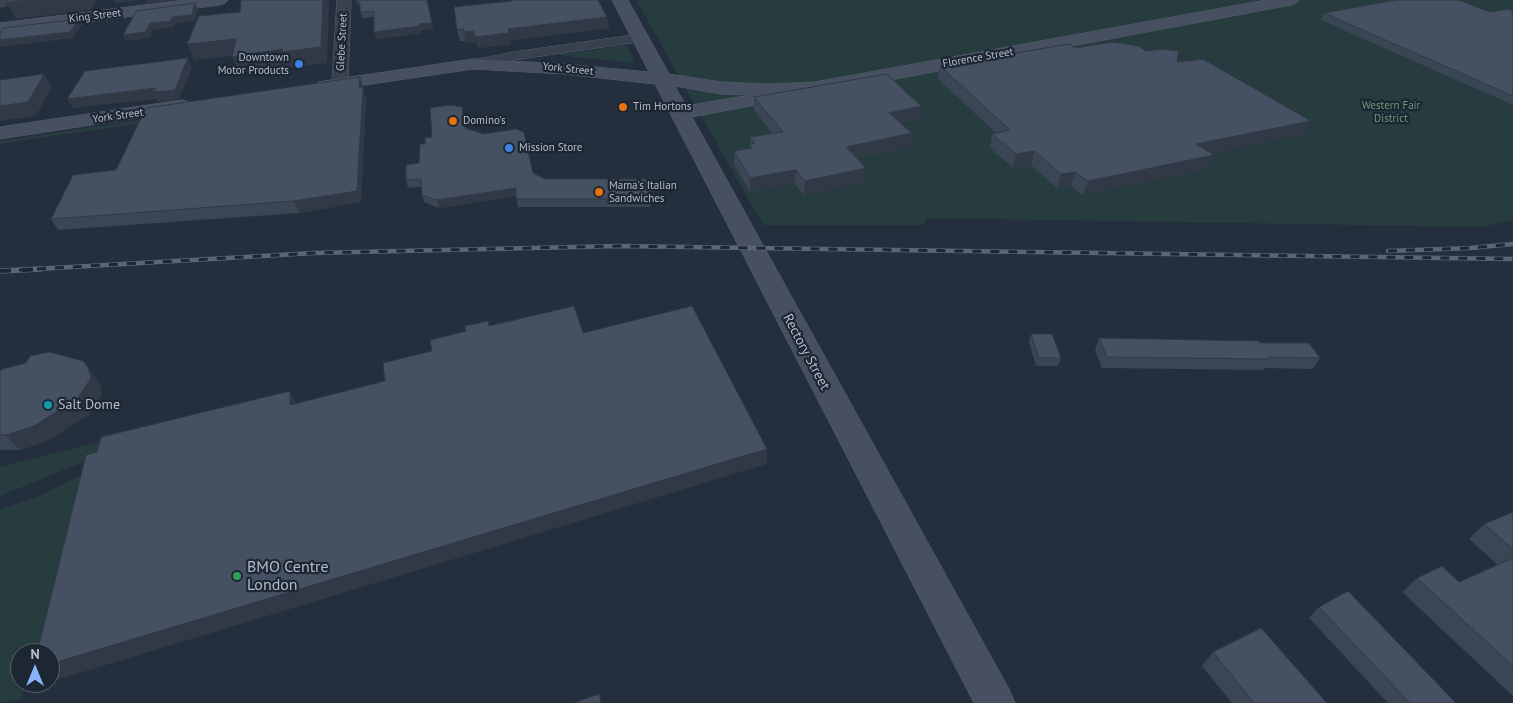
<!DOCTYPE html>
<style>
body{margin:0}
#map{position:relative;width:1513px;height:703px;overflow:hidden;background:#242f3e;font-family:"PT Sans",sans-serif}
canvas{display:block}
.north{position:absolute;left:10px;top:643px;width:50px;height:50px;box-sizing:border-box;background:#1d2633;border:1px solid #59626f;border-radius:50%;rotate:0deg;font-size:14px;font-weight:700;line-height:20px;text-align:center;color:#b4bcc9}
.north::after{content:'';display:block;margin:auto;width:18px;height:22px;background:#8ab4f8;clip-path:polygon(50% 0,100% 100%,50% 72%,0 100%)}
</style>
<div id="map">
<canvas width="1513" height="703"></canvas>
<div class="north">N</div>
</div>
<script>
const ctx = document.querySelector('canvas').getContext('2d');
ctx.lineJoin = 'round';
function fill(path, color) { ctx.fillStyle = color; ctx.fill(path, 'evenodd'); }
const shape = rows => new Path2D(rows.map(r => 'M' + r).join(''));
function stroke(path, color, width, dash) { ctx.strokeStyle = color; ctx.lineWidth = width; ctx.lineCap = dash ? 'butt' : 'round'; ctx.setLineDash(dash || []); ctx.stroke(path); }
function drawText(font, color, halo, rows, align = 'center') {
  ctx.font = font + ' "PT Sans",sans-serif'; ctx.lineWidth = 4.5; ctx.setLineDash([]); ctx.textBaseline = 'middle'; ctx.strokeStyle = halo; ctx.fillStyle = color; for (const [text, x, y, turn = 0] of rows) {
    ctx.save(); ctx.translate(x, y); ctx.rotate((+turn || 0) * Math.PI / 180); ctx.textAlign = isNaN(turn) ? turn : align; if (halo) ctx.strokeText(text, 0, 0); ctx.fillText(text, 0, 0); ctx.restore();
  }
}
fill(shape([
 [636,0,1513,0,1513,220,1482,227,926,218,924,225,763,225],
 [626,45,635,63,557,55],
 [145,119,142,127,136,129,136,124,0,144,0,141],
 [104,441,98,456,0,496,0,467],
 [95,468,35,653,20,653,20,683,26,683,21,699,0,703,0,510,39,496]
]), '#263c3f');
const street = shape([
 [0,0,9,0,5,6,0,7,0,0],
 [337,0,351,0,348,83,346,86,340,88,334,86,332,83,337,0],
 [640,34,645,35,647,38,645,41,514,60,473,69,468,67,465,64,468,61,514,52,640,34]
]);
const secondary = shape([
 [184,0,228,0,225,3,220,5,0,33,0,23,184,0],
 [612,0,628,0,669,74,721,82,769,84,815,82,1266,0,1299,0,1296,3,1291,5,815,94,755,95,760,96,762,100,760,104,692,117,1009,689,1015,703,974,703,655,84,564,74,473,69,324,91,318,90,315,86,318,82,324,81,473,59,564,64,649,72,612,0],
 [675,86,721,94,751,95,686,106,675,86],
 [182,100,189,102,191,106,189,110,0,139,0,127,182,100]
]);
stroke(street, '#565f6c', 1);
stroke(secondary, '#565f6c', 1);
fill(street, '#38414e');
fill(secondary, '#465061');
const railFar1 = shape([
 [1388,251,1471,248,1513,244],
 [19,270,314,253,618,246,1513,259]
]);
const rail = shape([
 [0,271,41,269]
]);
stroke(railFar1, '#5a6575', 4.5);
stroke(rail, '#5a6575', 5.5);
stroke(railFar1, '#1d2633', 3, [9]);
stroke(rail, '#1d2633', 4, [11]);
fill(shape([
 [356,0,434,29,421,30,422,33,376,39,374,17,362,18,359,6,357,6],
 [511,0,598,0,607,17,609,28,511,40,511,44,478,48,476,42,466,43,466,41,460,41,457,30,511,1],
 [1513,11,1513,105,1321,20,1324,13,1490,12],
 [1075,48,1146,51,1177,62,1304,135,1211,153,1214,155,1208,169,1083,195,1071,186,1057,188,1031,165,1013,168,990,148,992,134,996,133,938,79,940,66],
 [360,77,366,98,361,202,299,213,58,230,51,219,116,170],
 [754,97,921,106,919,119,901,123,912,133,910,146,857,158,866,168,864,182,804,195,795,184,750,192,734,165,734,151,750,148,750,137,773,134,754,110],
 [464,114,466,129,533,173,545,179,652,179,653,186,650,207,518,207,516,196,439,208,424,202,422,195,421,187,408,188,406,180,419,163,425,144,432,137],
 [1031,334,1061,358,1058,366,1036,366,1029,342],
 [1099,338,1260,343,1320,358,1313,369,1264,368,1263,370,1102,368,1095,350],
 [88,367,99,383,102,394,89,415,47,441,20,450,0,450,0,371],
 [1513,512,1513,696,1402,592,1417,578,1459,582,1498,565,1469,539,1484,524],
 [1319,607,1456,703,1388,703,1309,618],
 [1213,652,1327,703,1232,703,1202,666]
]), '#3b4654');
fill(shape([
 [29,0,97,0,91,10,16,19,6,3],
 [114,0,143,0,115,3],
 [146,0,179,0,147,3],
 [323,0,329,0,327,63,288,68,287,65,239,73,232,57],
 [356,0,358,0,360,3,360,10,359,6,357,6],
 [427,0,434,29,421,30,419,24],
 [195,3,198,10,195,21,175,24,174,27,153,30,150,38,126,41,123,35,150,23,172,17],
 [607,17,609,28,511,40,511,44,478,48,476,42,466,43,464,32,508,29],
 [79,19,82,24,73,38,0,47,0,40],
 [420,26,422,33,376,39,374,32],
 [236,39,243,55,194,60,187,44],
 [188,58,192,68,179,99,159,102,157,99,73,108,67,99],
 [44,74,52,87,36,116,0,121,0,106],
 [360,77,366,98,361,202,299,213,294,201,359,88],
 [921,106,919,119,888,126,889,113],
 [1311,121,1304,135,1190,158,1196,144],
 [912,133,910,146,845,160,846,147],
 [1034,151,1031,165,1013,168,1016,154],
 [1214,155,1208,169,1083,195,1088,181],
 [866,168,864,182,804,195,805,181],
 [796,170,795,184,750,192,750,178],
 [1075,172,1071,186,1057,188,1061,174],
 [652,179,653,186,650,207,649,199],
 [516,188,517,196,439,208,437,200],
 [88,367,99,383,102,394,89,415,47,441,20,450,6,435],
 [290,391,298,407,290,405],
 [767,449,767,464,50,682,50,664]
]), '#303945');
const building = shape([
 [8,0,29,0,6,3,8,0],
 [241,0,323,0,321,47,282,52,282,49,232,57,236,39,187,44,199,16,240,12,241,0],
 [358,0,427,0,432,23,419,24,420,26,374,32,374,11,360,12,360,3,358,4,358,0],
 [511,0,598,0,607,17,508,29,509,33,475,37,474,31,464,32,464,29,457,30,454,7,512,1,511,0],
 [1396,0,1459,0,1490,12,1508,9,1513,11,1513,96,1324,13,1396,0],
 [195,3,192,15,172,17,171,21,150,23,146,32,123,35,136,11,195,3],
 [79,19,70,32,0,40,0,33,3,28,79,19],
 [1113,42,1138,46,1146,51,1161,49,1179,51,1177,62,1203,59,1311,121,1196,144,1214,155,1088,181,1075,172,1061,174,1034,151,1016,154,992,134,1010,130,940,66,1069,44,1075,48,1113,42],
 [188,58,175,90,154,92,156,88,67,99,85,71,188,58],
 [44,74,28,102,0,106,0,80,44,74],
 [887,74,921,106,889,113,912,133,846,147,866,168,805,181,796,170,750,178,734,151,752,148,750,144,755,143,750,137,783,132,754,97,887,74],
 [360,77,359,88,363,87,357,191,294,201,51,219,73,175,116,170,146,108,360,77],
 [451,105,462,107,465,128,484,134,516,129,524,132,533,173,545,179,652,179,649,199,516,199,516,188,437,200,422,195,421,179,406,180,406,165,419,163,420,144,425,144,425,138,432,137,430,108,451,105],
 [574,306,583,333,692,306,767,449,50,664,50,653,37,653,86,455,97,452,101,437,290,391,290,405,385,381,383,363,432,351,430,340,466,331,465,326,488,321,489,326,574,306],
 [1031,334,1052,334,1061,358,1039,358,1031,334],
 [1099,338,1258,341,1260,343,1309,343,1320,358,1268,357,1269,359,1107,357,1099,338],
 [49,352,83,361,88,367,91,378,77,399,34,426,6,435,0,435,0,371,3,369,26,363,30,356,49,352],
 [1513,512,1513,549,1484,524,1513,512],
 [1513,558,1513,666,1417,578,1442,566,1459,582,1513,558],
 [1348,591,1456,703,1410,703,1319,607,1348,591],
 [1261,628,1327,703,1254,703,1213,652,1261,628],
 [599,694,601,703,573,703,599,694]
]);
fill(building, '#455162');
stroke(building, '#303945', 1);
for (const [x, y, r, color] of [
 [299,64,5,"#3f7fe0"],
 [623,107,5,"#e8710a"],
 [453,121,5,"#e8710a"],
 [509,148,5,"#3f7fe0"],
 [599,192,5,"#e8710a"],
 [48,405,5,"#0f9aa8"],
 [237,576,5,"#2e9e5b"]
]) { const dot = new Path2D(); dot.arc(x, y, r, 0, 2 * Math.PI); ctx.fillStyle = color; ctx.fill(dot); stroke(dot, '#1d2633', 2); }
drawText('11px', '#b4bcc9', '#1d2633', [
 ["King Street",95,16,-7],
 ["Glebe Street",342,42,-87],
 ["Florence Street",978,58,-10],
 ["York Street",568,69,6],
 ["York Street",118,116,-8]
]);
drawText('11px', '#b4bcc9', '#1d2633', [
 ["Downtown",289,58,"right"],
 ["Motor Products",289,71,"right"],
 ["Tim Hortons",633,107],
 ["Domino's",463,121],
 ["Mission Store",519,148],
 ["Mama's Italian",609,186],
 ["Sandwiches",609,199]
], 'left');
drawText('11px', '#6b9a76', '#1d2633', [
 ["Western Fair",1391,106],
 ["District",1391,119]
]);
drawText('14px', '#b4bcc9', '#1d2633', [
 ["Rectory Street",806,352,62]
]);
drawText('14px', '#b4bcc9', '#1d2633', [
 ["Salt Dome",58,405]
], 'left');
drawText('16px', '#b4bcc9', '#1d2633', [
 ["BMO Centre",247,567],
 ["London",247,585]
], 'left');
</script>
